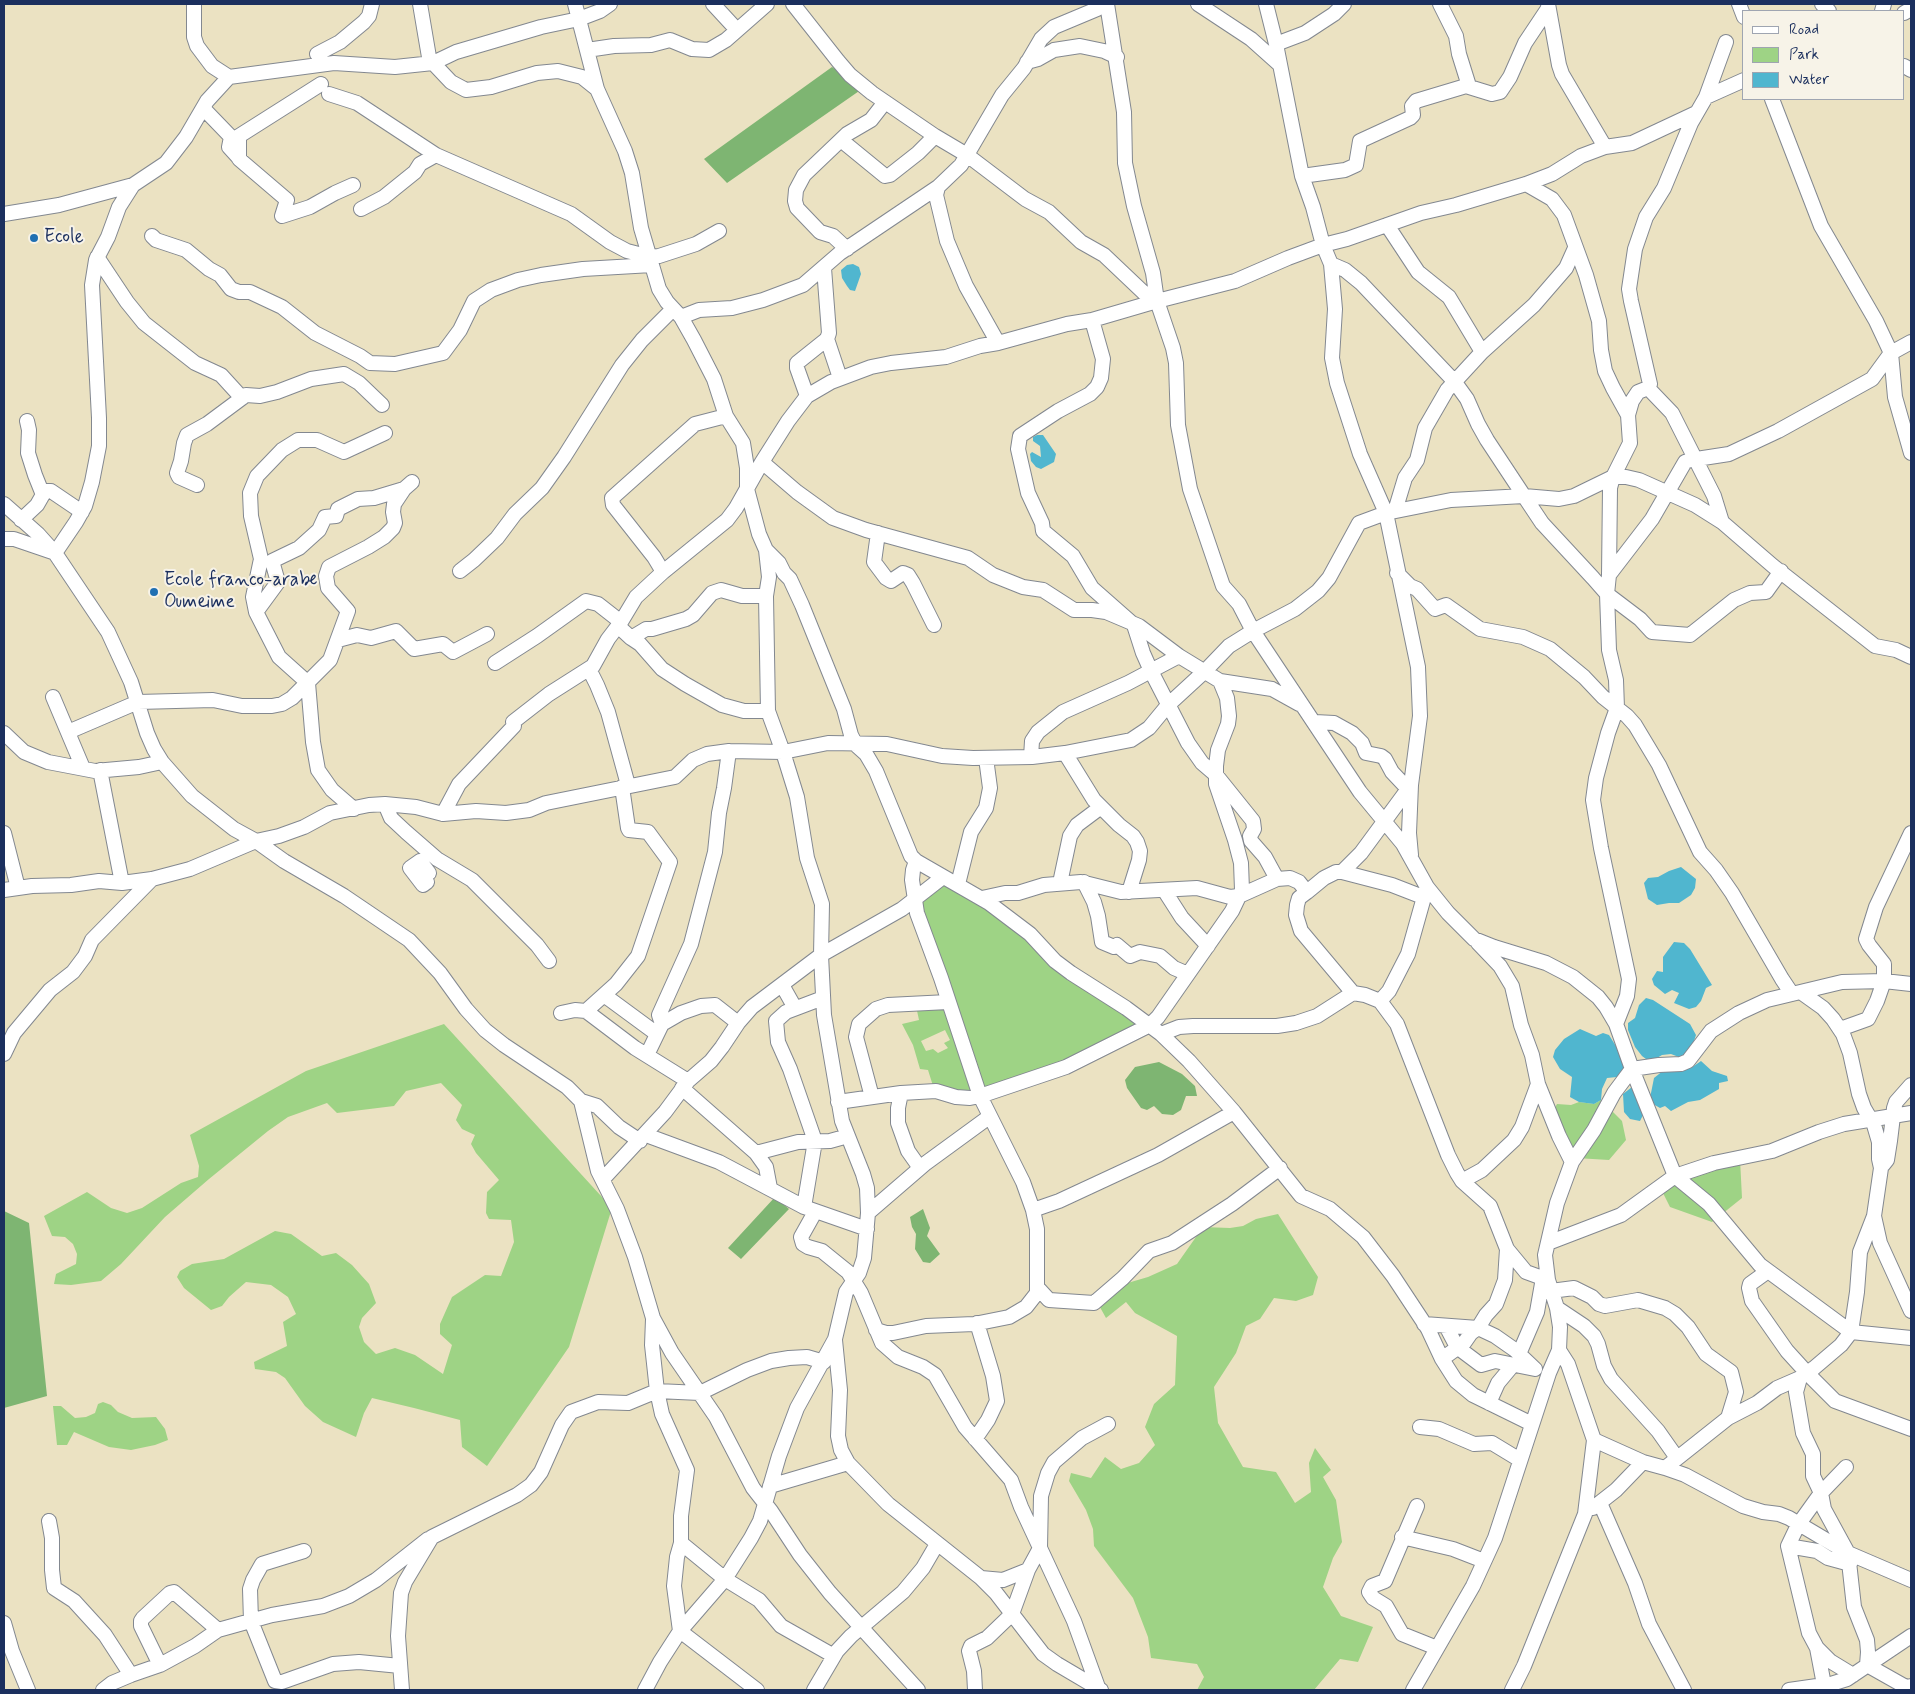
<!DOCTYPE html>
<style>
body{margin:0}
#map{position:relative;width:1915px;height:1694px;overflow:hidden;background:#ebe2c2;font-family:Mynerve,sans-serif}
canvas{display:block}
.frame{position:absolute;inset:0;border:5px solid #1b2f5e;pointer-events:none}
.legend{position:absolute;left:1742px;top:10px;width:162px;height:90px;box-sizing:border-box;background:#f7f3e8;border:1px solid #9fa5b1;margin:0;padding:6px 9px;list-style:none;font-size:15px;color:#1b2f5e}
.legend li{display:flex;align-items:center;gap:10px;height:25px}
.legend b{width:25px;border:1px solid #9fa5b1}
</style>
<div id="map">
<canvas width="1915" height="1694"></canvas>
<div class="frame"></div>
<ul class="legend">
<li><b style="height:6px;background:#fff"></b>Road</li>
<li><b style="height:14px;background:#9ed385"></b>Park</li>
<li><b style="height:14px;background:#50b6cf"></b>Water</li>
</ul>
</div>
<script>
const ctx = document.querySelector('canvas').getContext('2d');
ctx.lineJoin = 'round';
function fill(path, color) { ctx.fillStyle = color; ctx.fill(path, 'evenodd'); }
const shape = rows => new Path2D(rows.map(r => 'M' + r).join(''));
function stroke(path, color, width, dash) { ctx.strokeStyle = color; ctx.lineWidth = width; ctx.lineCap = dash ? 'butt' : 'round'; ctx.setLineDash(dash || []); ctx.stroke(path); }
function drawText(font, color, halo, rows, align = 'center') {
  ctx.font = font + ' Mynerve,sans-serif'; ctx.lineWidth = 4; ctx.setLineDash([]); ctx.textBaseline = 'middle'; ctx.strokeStyle = halo; ctx.fillStyle = color; for (const [text, x, y, turn = 0] of rows) {
    ctx.save(); ctx.translate(x, y); ctx.rotate((+turn || 0) * Math.PI / 180); ctx.textAlign = isNaN(turn) ? turn : align; if (halo) ctx.strokeText(text, 0, 0); ctx.fillText(text, 0, 0); ctx.restore();
  }
}
fill(shape([
 [943,880,978,902,1025,936,1050,966,1141,1024,1066,1063,983,1093,919,903],
 [947,1003,978,1093,934,1089,928,1070,920,1069,913,1045,902,1024,919,1020,916,1006],
 [945,1030,950,1040,944,1043,948,1048,938,1053,933,1049,926,1051,921,1041],
 [444,1024,612,1208,569,1347,487,1466,462,1447,460,1420,414,1408,372,1398,364,1413,356,1437,323,1422,305,1406,285,1378,276,1372,255,1369,254,1362,287,1346,283,1322,296,1314,288,1297,271,1285,246,1282,229,1297,222,1306,211,1310,184,1288,177,1277,180,1271,192,1264,224,1259,275,1231,291,1234,322,1256,336,1253,352,1265,369,1284,376,1303,362,1318,359,1327,364,1342,376,1354,395,1348,415,1355,443,1374,452,1345,440,1334,440,1324,452,1297,485,1275,501,1276,514,1242,511,1220,489,1219,486,1213,487,1192,499,1180,476,1153,471,1144,475,1135,462,1129,456,1120,462,1105,441,1083,406,1091,394,1106,337,1113,327,1103,288,1117,268,1131,209,1179,165,1217,121,1264,101,1281,71,1285,54,1284,56,1274,76,1264,77,1254,73,1244,65,1237,52,1236,44,1216,87,1192,111,1208,127,1213,142,1208,181,1183,198,1177,199,1166,190,1135,306,1071],
 [1601,1100,1622,1121,1626,1140,1609,1160,1576,1158,1551,1115,1557,1104,1571,1105,1579,1102,1594,1104],
 [1740,1159,1742,1198,1712,1222,1670,1207,1660,1187],
 [1278,1214,1318,1277,1313,1295,1296,1301,1274,1298,1260,1319,1246,1326,1236,1353,1214,1387,1218,1423,1243,1467,1276,1472,1295,1503,1311,1492,1309,1463,1315,1448,1331,1470,1323,1477,1336,1500,1342,1542,1333,1558,1323,1587,1341,1616,1373,1627,1358,1662,1340,1659,1314,1690,1197,1690,1204,1677,1197,1664,1151,1658,1148,1637,1133,1598,1094,1546,1093,1529,1086,1510,1069,1481,1071,1473,1091,1478,1105,1457,1121,1469,1139,1463,1155,1445,1145,1427,1154,1404,1175,1385,1177,1336,1135,1313,1126,1302,1106,1318,1096,1300,1114,1287,1148,1277,1177,1264,1203,1227,1230,1228,1243,1226,1256,1219],
 [103,1402,111,1405,118,1412,132,1418,156,1417,165,1429,168,1440,155,1445,131,1450,109,1447,74,1432,67,1445,57,1445,53,1406,61,1406,75,1418,86,1417,95,1413,98,1404]
]), '#9ed385');
fill(shape([
 [832,67,862,89,727,183,704,159],
 [1159,1062,1182,1074,1195,1086,1197,1096,1186,1096,1181,1110,1173,1115,1162,1114,1154,1106,1147,1110,1141,1108,1127,1088,1125,1080,1135,1067],
 [775,1197,789,1209,741,1259,728,1248],
 [923,1209,930,1228,927,1236,940,1254,930,1263,923,1262,915,1249,916,1234,912,1227,910,1217],
 [4,1211,29,1223,47,1396,4,1408]
]), '#7eb572');
fill(shape([
 [853,264,859,267,861,274,855,291,850,290,847,286,842,278,841,270,847,265],
 [1037,435,1043,435,1056,454,1054,462,1041,469,1036,467,1031,461,1030,454,1032,452,1041,457,1040,446,1033,441,1033,437],
 [1681,867,1696,879,1695,888,1691,895,1679,903,1669,903,1657,905,1648,899,1644,883,1648,878,1658,877,1669,871],
 [1674,942,1684,943,1690,949,1712,985,1706,988,1701,1001,1696,1007,1689,1009,1674,1003,1679,993,1672,990,1665,994,1654,985,1652,979,1657,971,1663,972,1663,957],
 [1646,998,1653,1000,1690,1024,1696,1035,1690,1053,1684,1059,1671,1054,1662,1055,1650,1062,1642,1056,1635,1047,1628,1030,1628,1023,1635,1018,1639,1005],
 [1580,1029,1596,1036,1603,1033,1609,1035,1624,1059,1627,1070,1617,1077,1607,1078,1602,1089,1601,1100,1594,1104,1579,1102,1570,1097,1572,1077,1560,1069,1553,1057,1555,1050,1564,1039],
 [1701,1061,1712,1071,1727,1076,1728,1081,1719,1083,1719,1089,1700,1100,1688,1102,1671,1111,1665,1106,1660,1108,1653,1104,1650,1098,1654,1078,1664,1070,1689,1066,1691,1068],
 [1632,1087,1643,1105,1643,1115,1640,1121,1630,1119,1624,1112,1623,1094]
]), '#50b6cf');
const minor = shape([
 [194,4,194,37,197,46,212,66,229,77],
 [420,4,430,63],
 [575,4,597,89,625,151,632,173,641,228,659,289,667,302,681,317,694,340,714,379,726,416,743,443,747,468,747,489,759,534,766,550,779,563,784,573,790,579,802,605,844,709,851,735,856,745,866,754,876,771,911,856,916,861,989,903,1030,934,1055,961,1071,973,1126,1008,1161,1034,1189,1061,1234,1112,1301,1196,1330,1209,1363,1237,1393,1276,1428,1329,1442,1359,1456,1381,1473,1395,1532,1424],
 [713,4,737,30],
 [793,4,838,61,850,75,872,93,935,136,967,155,1025,199,1049,212,1081,242,1104,255,1143,292,1157,301,1173,348,1176,363,1178,425,1190,489,1223,586,1239,604,1253,631,1360,792,1403,844,1427,887,1448,913,1474,939,1494,947,1546,963,1573,977,1598,997,1606,1007,1616,1024,1632,1069,1614,1093,1594,1130,1572,1162,1557,1203,1545,1255,1548,1280,1557,1308,1560,1327,1559,1350,1549,1373,1495,1538,1473,1586,1413,1690],
 [1107,4,1124,112,1125,163,1134,206,1153,273,1157,301],
 [1198,4,1251,39,1279,64],
 [1266,4,1276,44,1302,176,1313,207,1323,245,1331,264,1335,309,1332,358,1337,383,1360,454,1386,513,1418,667,1420,716,1411,785,1409,833,1411,855],
 [1440,4,1456,36,1459,54,1469,86],
 [1548,4,1559,65,1562,74,1605,147],
 [1739,4,1744,17],
 [1822,4,1829,11],
 [1882,11,1884,4],
 [1904,13,1911,9],
 [1276,44,1305,33,1334,14,1344,4],
 [587,50,614,46,651,45,670,40,692,49,709,50,726,40,767,4],
 [317,54,340,42,364,22,369,16,372,4],
 [1027,62,1038,59,1054,50,1080,46,1104,51,1117,57],
 [433,63,456,52,541,27,579,19,600,11,610,4],
 [1904,66,1911,70],
 [321,84,239,136,239,159,287,200,282,216,310,207,335,193,353,185],
 [329,94,357,103,436,155,571,214,610,242,627,251,650,257,659,256,696,244,719,231],
 [1706,97,1744,80],
 [1772,99,1821,226,1876,321,1891,353,1895,397,1911,453],
 [203,108,231,137,229,147,239,158],
 [841,140,885,176,890,175,918,153,935,136],
 [1302,176,1345,170,1356,165,1360,141,1410,118,1413,115,1412,106,1416,101,1466,86,1492,94,1500,92,1510,77,1525,43,1547,10],
 [1526,184,1552,199,1564,215,1586,275,1599,321,1601,350,1605,371,1613,388,1628,415],
 [938,187,936,195,947,241,966,286,998,343],
 [361,209,384,197,415,172,420,164,436,155],
 [4,214,59,205,133,185],
 [1387,225,1418,272,1449,297,1482,352],
 [152,236,156,240,186,250,209,269,220,275,231,289,239,292,250,292,282,307,315,333,360,356,370,363,395,364,443,353,460,330,474,301,491,290,518,280,541,275,583,269,652,265],
 [847,249,833,236,820,232,797,208,795,201,796,190,804,175,847,134,871,120,885,102],
 [97,257,127,302,144,323,195,363,221,375,242,398],
 [1331,264,1345,270,1361,283,1454,381,1467,399,1478,424,1487,440,1524,496,1559,499,1574,496,1613,477,1626,477,1639,480,1695,505,1722,522,1773,566,1875,646,1896,650,1911,657],
 [681,317,699,310,732,308,763,300,803,285,840,253,938,187,961,165,1002,95,1024,68,1041,39,1054,27,1097,9,1103,4],
 [1092,320,1103,359,1101,378,1097,387,1090,394,1058,411,1020,436,1018,449,1028,493,1042,523,1043,531,1073,556,1092,588,1134,625,1143,653,1151,671,1188,743,1202,763,1216,775,1253,821,1254,829,1250,836,1251,841,1265,857,1277,879],
 [827,339,840,378],
 [1648,388,1672,413,1714,496,1722,522],
 [807,396,797,368,797,363,827,339,829,333,824,268],
 [27,421,29,430,28,453,35,475,43,495],
 [762,462,797,492,833,518,866,530,968,558,993,575,1023,587,1043,590,1074,610,1092,610,1106,612,1139,626,1179,656,1220,681,1272,689,1299,704],
 [197,485,179,477,177,473,181,461,184,443,187,435,207,424,246,395,260,396,277,392,311,379,344,374,359,383,382,405],
 [4,504,38,534,55,553,108,632,131,682,147,733,154,749,162,762,192,796,234,829,256,841,284,861,344,896,409,940,440,973,466,1009,485,1030,504,1045,567,1087,581,1101,598,1171,617,1209,635,1257,653,1318,672,1353,716,1417,753,1488,771,1511,800,1555,830,1593,918,1690],
 [1395,511,1405,478,1417,460,1425,428,1447,390,1482,352,1534,305,1566,268,1575,248],
 [21,520,37,505,45,491,51,491,82,512],
 [878,533,874,562,886,578,891,581,903,573,908,575,913,583,934,625],
 [4,539,14,539,55,553,76,522,85,506,92,482,99,446,99,418,92,285,96,260,108,237,119,207,133,185,166,163,186,137,207,101,229,77,334,63,395,67,433,63,451,82,466,90,491,87,537,73,558,71,582,77,597,89],
 [460,571,474,560,497,538,515,514,542,488,564,457,622,365,642,340,673,309],
 [663,572,654,557,613,505,612,498,695,424,726,416],
 [1397,573,1410,586,1417,589,1435,609,1446,605,1480,629,1523,637,1550,649,1584,677,1603,697,1627,716,1635,725,1659,765,1700,852,1716,870,1732,893,1782,979,1792,994],
 [1609,575,1652,519,1685,462,1690,460,1729,454,1778,431,1872,379,1891,353,1911,342],
 [256,612,278,582,272,561,299,548,319,530,325,517,336,516,338,509,358,499,374,498,404,489],
 [618,626,631,638,646,629,652,629,686,619,693,615,712,593,721,590,742,596,766,596],
 [631,638,640,644,662,669,685,684,722,705,744,711,768,711],
 [338,640,357,635,371,638,396,631,414,649,443,644,453,652,487,634],
 [495,663,537,636,586,601,598,604,621,622],
 [589,669,597,685,608,712,628,785],
 [53,697,83,768],
 [513,722,549,694,593,666,608,639,621,622,636,597,663,572,727,520,736,508,762,462,788,421,807,396,831,382,871,367,891,363,946,357,980,346,998,343,1067,324,1092,320,1157,301,1235,281,1288,258,1323,245,1347,239,1421,213,1456,205,1526,184,1552,174,1581,156,1605,147,1632,143,1696,113],
 [1315,722,1334,723,1352,733,1362,743,1366,753,1381,756,1385,759,1392,772,1408,789],
 [68,732,138,702,213,700,242,706,272,706,282,704,292,698,330,660,348,611,328,588,326,576,329,567,368,547,384,537,393,528,395,523,393,512,394,504,404,489,412,482],
 [4,733,24,752,48,762,95,771,139,767,162,762],
 [1065,753,1094,800,1119,825,1133,836,1137,842,1140,851,1139,860,1129,892],
 [1031,757,1032,741,1038,732,1063,712,1128,683,1179,656],
 [100,770,122,883],
 [385,804,391,818,406,832,437,859,472,880,537,945,549,961],
 [354,809,332,790,318,770,313,742,308,683,279,657,256,612,253,597,261,559,251,516,250,493,257,476,282,450,298,440,317,440,344,452,385,433],
 [443,814,459,784,514,726],
 [4,833,18,888],
 [1911,833,1876,907,1866,939,1869,945,1884,964,1884,981,1842,982,1767,1000,1739,1013,1711,1031,1688,1061,1681,1064,1659,1065,1632,1069,1675,1176,1714,1163,1772,1151,1819,1132,1844,1124,1911,1113],
 [420,861,429,873,423,877,427,882,423,885,410,868,420,861],
 [1342,872,1361,853,1411,785],
 [1084,882,1094,902,1098,916,1102,942,1114,947,1117,945,1130,956,1140,952,1160,956,1174,968,1188,974],
 [1060,883,1070,836,1077,825,1101,807],
 [958,884,971,832,986,808,990,788,986,758],
 [4,890,32,886,71,885,99,881,122,883,152,879,190,869,256,841,279,836,304,827,330,813,369,805,385,804,416,807,443,814,476,811,506,813,529,810,546,803,675,777,693,760,707,754,729,751,783,752,768,711,766,596,769,577,766,550],
 [1164,890,1182,918,1208,946],
 [1426,890,1408,954,1389,991,1380,1001,1397,1024,1448,1155,1457,1173,1462,1181,1490,1206,1507,1249,1526,1272,1548,1280],
 [1307,892,1299,898,1297,905,1296,915,1301,931,1353,993],
 [982,898,1005,893,1018,893,1044,885,1081,882,1121,892,1197,888,1230,897,1239,896,1277,879,1290,878,1299,882,1307,892,1324,878,1336,872,1342,872,1392,885,1423,897],
 [1478,943,1500,966,1512,986,1521,1025,1532,1055,1538,1084,1559,1136,1572,1162],
 [782,985,795,1008],
 [1802,993,1823,1008,1833,1019,1843,1034,1850,1053,1859,1094,1864,1108,1874,1125,1879,1142,1879,1159,1881,1168,1874,1216,1880,1243,1911,1311],
 [604,995,657,1034],
 [586,1011,616,984,638,956,670,862,648,832,629,830,628,828,622,787],
 [561,1013,575,1010,586,1011,635,1048,688,1081],
 [662,1024,659,1015,691,944,715,852,719,813,724,788,729,751],
 [1616,1024,1627,996,1629,979,1601,848,1593,800,1596,778,1608,733,1617,708,1616,680,1609,650,1607,594,1609,575,1610,488,1613,477,1630,443,1628,415,1632,401,1638,392,1648,388,1650,384,1631,301,1629,289,1635,249,1646,217,1664,188,1691,123,1706,97,1726,42],
 [1840,1029,1868,1019,1877,1001,1884,981,1911,984],
 [1161,1034,1179,1027,1193,1026,1277,1026,1296,1023,1317,1016,1353,993,1365,995,1380,1001],
 [4,1054,14,1033,50,990,73,972,85,956,92,940,152,879],
 [647,1055,662,1024,681,1013,701,1006,715,1005,738,1023],
 [682,1088,756,1153,766,1167,770,1188],
 [901,1093,898,1108,898,1123,908,1151,920,1168],
 [872,1097,856,1037,859,1024,876,1009,888,1005,948,1002],
 [581,1101,597,1106,619,1127,640,1141],
 [838,1102,901,1093,936,1091,956,1097,970,1098,980,1096,1066,1067,1150,1025,1158,1017,1232,911,1242,890,1241,863,1235,840,1216,784,1216,766,1218,750,1228,724,1229,716,1227,698,1220,681],
 [646,1135,719,1162,804,1207,867,1229],
 [756,1153,798,1142,830,1141,848,1136],
 [1883,1165,1887,1160,1890,1141,1894,1108,1896,1102,1911,1085],
 [603,1179,665,1112,688,1081,711,1061,722,1047,738,1023,752,1007,821,955,902,909,943,877],
 [1462,1181,1482,1170,1514,1140,1522,1127,1538,1084],
 [804,1207,815,1141,790,1069,778,1042,776,1021,786,1012,823,998],
 [1033,1210,1059,1201,1158,1155,1234,1112],
 [815,1212,801,1237,803,1244,808,1247,822,1251,848,1272,861,1293,882,1343,898,1357,923,1367,935,1375,965,1427,1011,1480,1021,1507,1074,1621,1099,1690],
 [868,1213,926,1163,989,1117],
 [1548,1243,1621,1215,1675,1176,1709,1204,1760,1265,1851,1332,1911,1338],
 [1768,1271,1750,1284,1749,1288,1752,1301,1787,1351,1807,1373,1835,1401,1911,1429],
 [1037,1287,1049,1300,1094,1303,1123,1278,1149,1251,1172,1243,1232,1204,1280,1168],
 [1551,1291,1574,1288,1592,1297,1599,1304,1605,1306,1638,1300,1665,1308,1675,1314,1688,1327,1706,1354,1731,1372,1736,1392,1728,1418],
 [1557,1308,1584,1326,1594,1336,1598,1344,1604,1366,1611,1379,1658,1431,1677,1458],
 [653,1319,652,1345,657,1391,662,1414,687,1470,681,1516,681,1543,677,1557,674,1586,680,1631,757,1690],
 [1424,1324,1478,1328,1495,1336,1515,1350,1535,1369],
 [1446,1326,1457,1347,1481,1365,1495,1361,1535,1369],
 [876,1330,886,1333,893,1333,926,1326,974,1324,1009,1317,1026,1307,1037,1293,1037,1229,1033,1210,1023,1182,980,1096,941,978,917,913,912,880,913,870,916,861],
 [835,1340,840,1390,838,1436,841,1450,848,1463,888,1504,981,1578,996,1593,1043,1654,1057,1664,1101,1690],
 [1559,1350,1568,1364,1594,1440,1643,1462,1665,1468,1685,1475,1743,1506,1763,1512,1779,1514,1789,1518,1848,1553,1911,1580],
 [1519,1354,1537,1312,1543,1278],
 [1442,1359,1464,1343,1471,1333,1478,1328,1486,1315,1496,1304,1505,1280,1507,1249],
 [1800,1378,1796,1392,1803,1433,1813,1454,1813,1476,1821,1493,1824,1509,1848,1553,1854,1607,1867,1640,1868,1652,1867,1665,1906,1687,1911,1686],
 [1489,1403,1498,1383,1513,1365],
 [1420,1427,1439,1429,1474,1444,1492,1443,1520,1460],
 [975,1439,988,1420,997,1401,993,1376,977,1323],
 [1846,1467,1821,1493,1798,1525,1788,1546,1817,1551,1828,1558,1850,1564],
 [1665,1468,1728,1418,1757,1403,1777,1388,1800,1378,1814,1368,1841,1345,1851,1332,1857,1292,1860,1252,1874,1216],
 [770,1486,848,1463],
 [1600,1503,1635,1583,1649,1624,1684,1690],
 [1417,1506,1385,1581,1372,1586,1369,1592,1373,1598,1386,1606,1402,1634,1437,1648],
 [1593,1508,1616,1490,1643,1462],
 [49,1521,52,1538,52,1570,54,1588,74,1601,105,1635,131,1675],
 [1402,1537,1453,1549,1484,1561],
 [681,1543,725,1579,759,1600,781,1626,834,1656],
 [1788,1546,1809,1633,1817,1648,1825,1690],
 [304,1551,262,1564,253,1580,250,1589,251,1621,275,1681,282,1682,333,1664,359,1662,400,1666],
 [981,1578,1003,1580,1028,1570,1040,1548,1041,1496,1048,1473,1054,1462,1082,1438,1108,1424],
 [4,1623,12,1651,28,1690],
 [1817,1648,1830,1661,1853,1675],
 [160,1665,141,1626,141,1621,143,1618,170,1593,174,1592,218,1630],
 [103,1690,112,1683,131,1675,160,1665,195,1646,218,1630,272,1615,323,1606,349,1596,376,1580,428,1539],
 [402,1690,398,1636,401,1593,405,1582,432,1537,517,1495,531,1485,541,1472,562,1425,571,1412,598,1402,628,1403,657,1391,700,1393,747,1370,771,1361,789,1358,807,1357,824,1362],
 [645,1690,660,1662,680,1631,725,1579,751,1538,760,1521,779,1456,797,1408,835,1339,846,1292,859,1273,864,1258,868,1213,867,1188,863,1174,842,1121,824,1015,821,955,822,904,807,858,797,797,783,752,828,743,887,744,942,756,973,758,1032,757,1065,753,1131,740,1149,728,1168,705,1205,671,1229,646,1253,631,1295,609,1318,591,1329,578,1359,523,1386,513,1451,500,1524,496,1542,523,1593,578,1607,594,1640,619,1652,632,1690,635,1734,600,1750,593,1766,592,1781,571],
 [814,1690,837,1651,851,1636,903,1592,923,1568,937,1544],
 [975,1690,974,1671,969,1651,971,1646,987,1638,1012,1614,1028,1570],
 [1512,1690,1524,1666,1585,1514,1594,1440],
 [1789,1690,1831,1684,1847,1679,1911,1636]
]);
stroke(minor, '#838890', 16);
stroke(minor, '#fff', 14);
for (const [x, y, r, color] of [
 [34,238,5,"#1f6fb2"],
 [154,592,5,"#1f6fb2"]
]) { const dot = new Path2D(); dot.arc(x, y, r, 0, 2 * Math.PI); ctx.fillStyle = color; ctx.fill(dot); stroke(dot, '#f7f3e8', 2); }
drawText('19px', '#1b2f5e', '#f7f3e8', [
 ["Ecole",44,238],
 ["Ecole franco-arabe",164,581],
 ["Oumeime",164,603]
], 'left');
</script>
